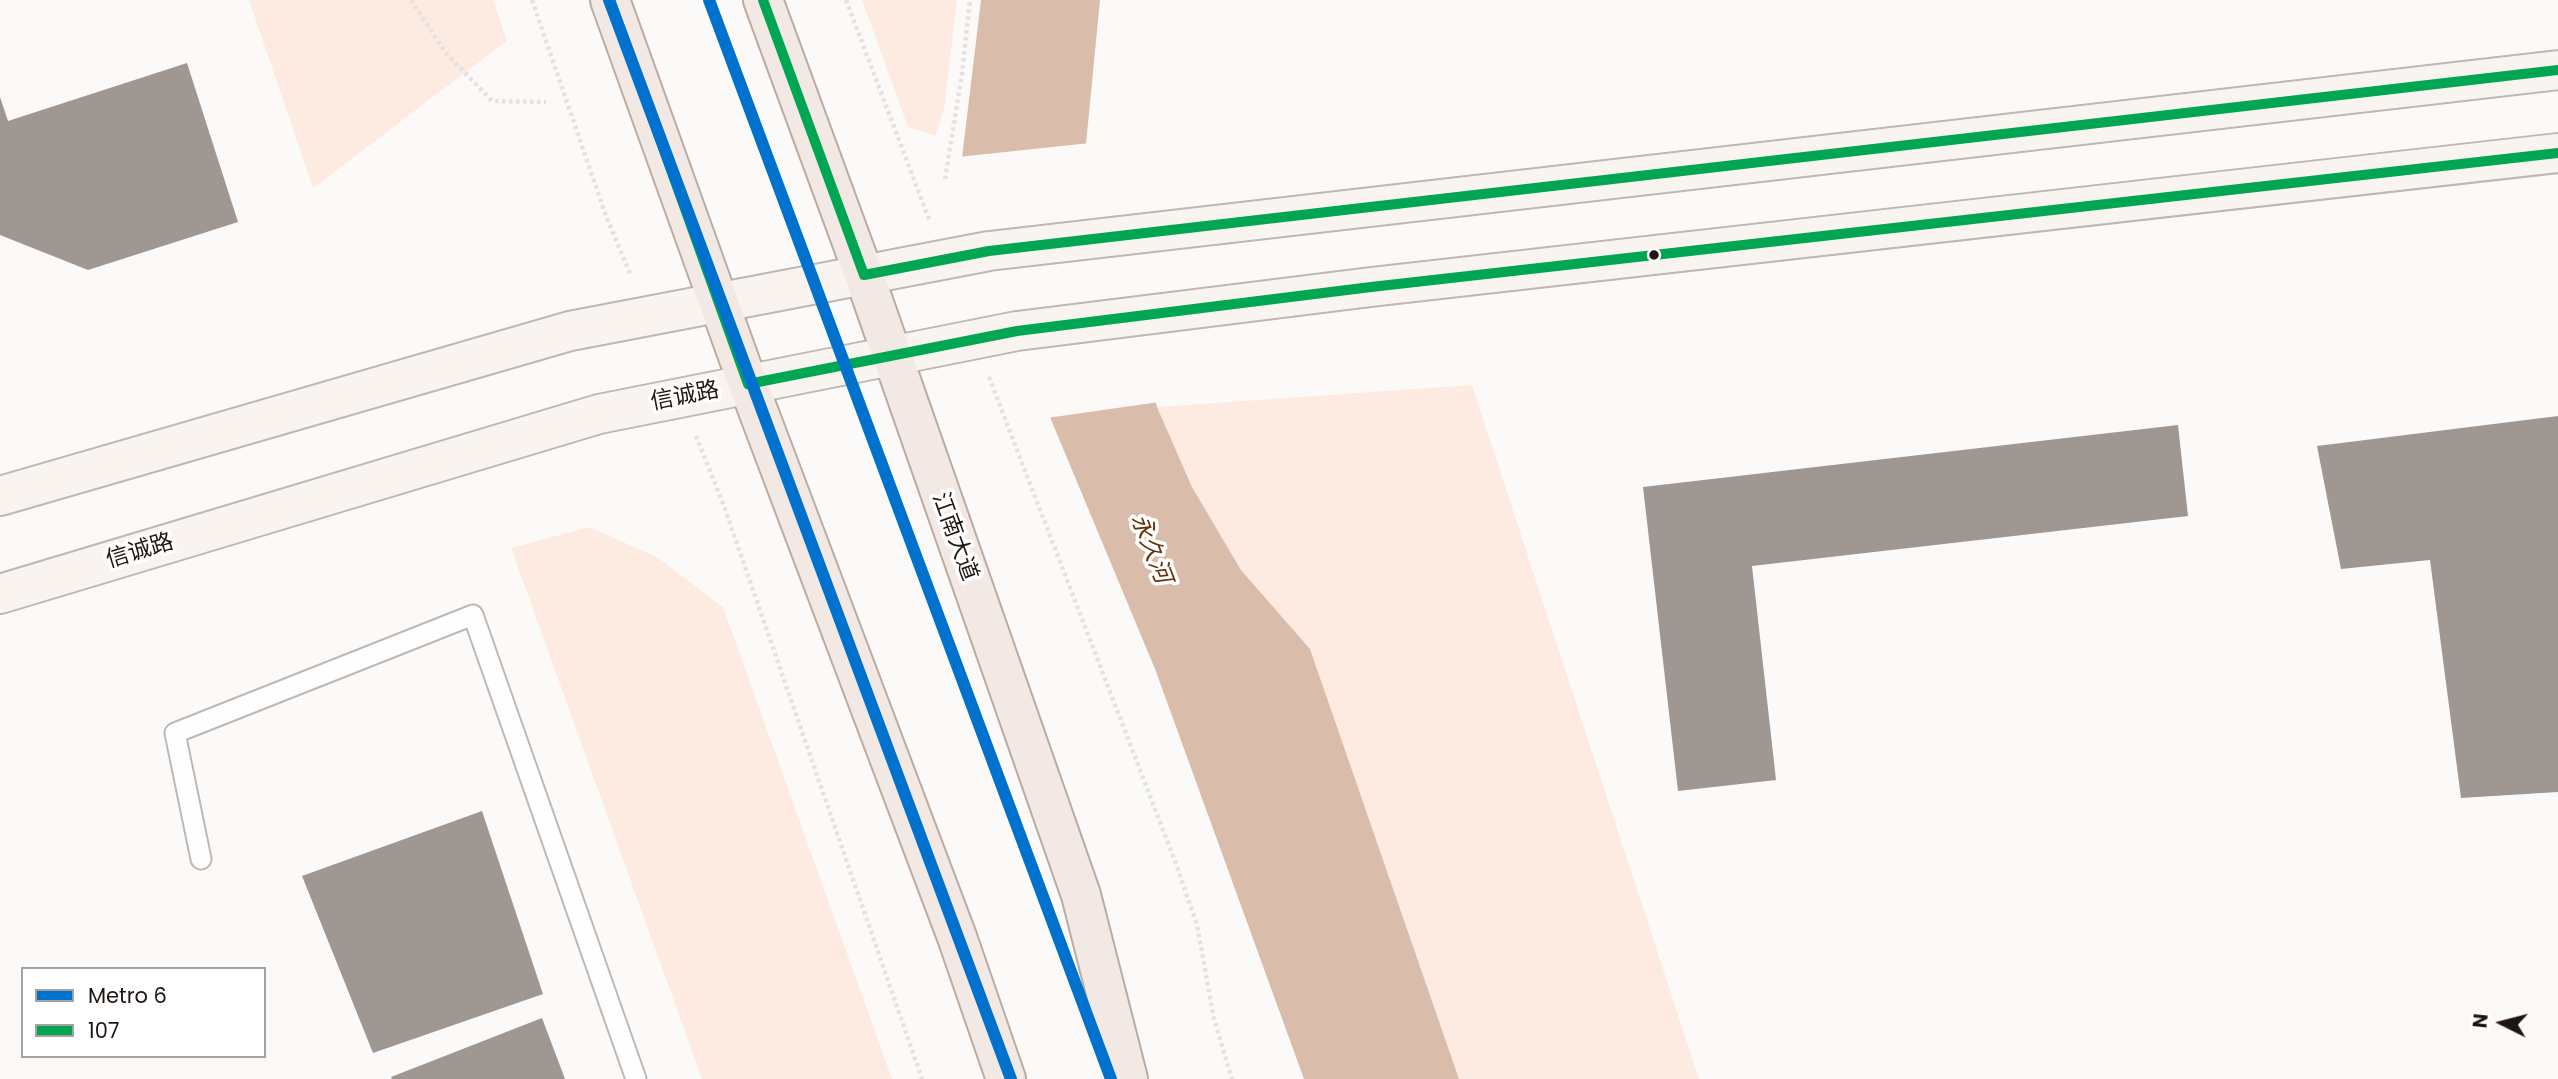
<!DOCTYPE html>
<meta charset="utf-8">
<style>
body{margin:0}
#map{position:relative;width:2558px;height:1079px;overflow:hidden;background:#fcfaf8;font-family:Poppins,sans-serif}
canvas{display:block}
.legend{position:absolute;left:21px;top:967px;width:245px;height:91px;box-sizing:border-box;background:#fff;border:2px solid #a5a2a0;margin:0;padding:9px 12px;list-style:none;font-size:21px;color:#1f1612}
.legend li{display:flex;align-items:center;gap:14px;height:35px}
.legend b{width:35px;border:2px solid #a5a2a0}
.north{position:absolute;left:2467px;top:988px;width:70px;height:70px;-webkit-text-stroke:5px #fff;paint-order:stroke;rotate:276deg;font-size:19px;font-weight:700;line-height:28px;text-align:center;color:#1f1612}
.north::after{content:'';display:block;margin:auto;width:24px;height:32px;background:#1f1612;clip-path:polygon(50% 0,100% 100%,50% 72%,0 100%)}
</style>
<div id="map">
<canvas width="2558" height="1079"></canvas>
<ul class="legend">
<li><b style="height:9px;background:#0072ce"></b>Metro 6</li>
<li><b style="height:9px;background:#00a651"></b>107</li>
</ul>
<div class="north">N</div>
</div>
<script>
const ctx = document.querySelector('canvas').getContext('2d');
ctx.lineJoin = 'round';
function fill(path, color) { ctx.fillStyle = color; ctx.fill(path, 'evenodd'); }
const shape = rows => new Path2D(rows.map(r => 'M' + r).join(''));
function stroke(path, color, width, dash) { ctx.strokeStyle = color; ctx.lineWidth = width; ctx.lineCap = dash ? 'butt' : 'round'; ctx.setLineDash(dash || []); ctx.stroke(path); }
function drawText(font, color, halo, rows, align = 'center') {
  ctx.font = font + ' Poppins,"Noto Sans SC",sans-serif'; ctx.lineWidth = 7; ctx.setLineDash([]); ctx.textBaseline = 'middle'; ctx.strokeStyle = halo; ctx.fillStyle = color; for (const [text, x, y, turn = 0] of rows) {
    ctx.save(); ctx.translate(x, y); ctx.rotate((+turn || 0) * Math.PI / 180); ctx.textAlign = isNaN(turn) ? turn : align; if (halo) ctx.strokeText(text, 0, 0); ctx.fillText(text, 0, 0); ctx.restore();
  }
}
fill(shape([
 [249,0,493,0,507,41,313,188],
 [862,0,957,0,944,109,935,136,908,127],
 [1472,385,1699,1079,1459,1079,1310,649,1241,570,1192,487,1157,407],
 [589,527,657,557,723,607,892,1079,702,1079,511,548]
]), '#fdebe1');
fill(shape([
 [981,0,1100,0,1086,144,1157,407,1192,487,1241,570,1310,649,1459,1079,1304,1079,1155,669,1052,422,962,158]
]), '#dabcab');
fill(shape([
 [1090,143,1159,402,1047,418,958,157]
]), '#fcfaf8');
fill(shape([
 [187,63,238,222,88,270,0,235,0,97,8,121],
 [2558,416,2558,792,2461,798,2430,560,2341,569,2317,446],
 [2178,425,2188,516,1752,566,1776,780,1678,791,1643,487],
 [482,811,543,994,373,1053,302,876],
 [542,1018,565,1079,392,1079,391,1077]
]), '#9e9792');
const lane = shape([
 [201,859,175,733,473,615,636,1079]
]);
const secondary = shape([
 [0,496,570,331,989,251,2558,70],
 [0,594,599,414,1017,331,1371,287,2558,153]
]);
const primary = shape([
 [610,0,748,384,957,937,1006,1079],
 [763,0,864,275,1081,895,1128,1079]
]);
stroke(lane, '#bdb8b4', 23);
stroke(secondary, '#bdb8b4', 42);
stroke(primary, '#bbaba1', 42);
stroke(shape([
 [411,0,445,52,492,101,546,102],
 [532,0,606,216,631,276],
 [846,0,930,222],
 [945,179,962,74,970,0],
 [989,377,1175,861,1197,925,1214,1019,1232,1079],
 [696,436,724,506,922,1079]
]), '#e3e2e1', 4.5, [3.5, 3.5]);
stroke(lane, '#fffefe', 19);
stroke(secondary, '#f9f4f0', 38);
stroke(primary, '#f2e9e4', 38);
stroke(shape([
 [610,0,748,384,1017,331,1371,287,2558,153],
 [763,0,864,275,989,251,2558,70]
]), '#00a651', 10);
stroke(shape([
 [609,0,1011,1079],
 [709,0,1111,1079]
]), '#0072ce', 12);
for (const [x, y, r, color] of [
 [1654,255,6,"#1f1612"]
]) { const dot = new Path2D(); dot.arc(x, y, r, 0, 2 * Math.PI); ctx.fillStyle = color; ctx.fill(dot); stroke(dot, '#fff', 2.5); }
drawText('23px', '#1f1612', '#fff', [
 ["信诚路",685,397,-11],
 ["江南大道",954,537,70],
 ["信诚路",140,552,-17]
]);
drawText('italic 24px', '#67310c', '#fff', [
 ["永久河",1150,549,69]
]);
</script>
